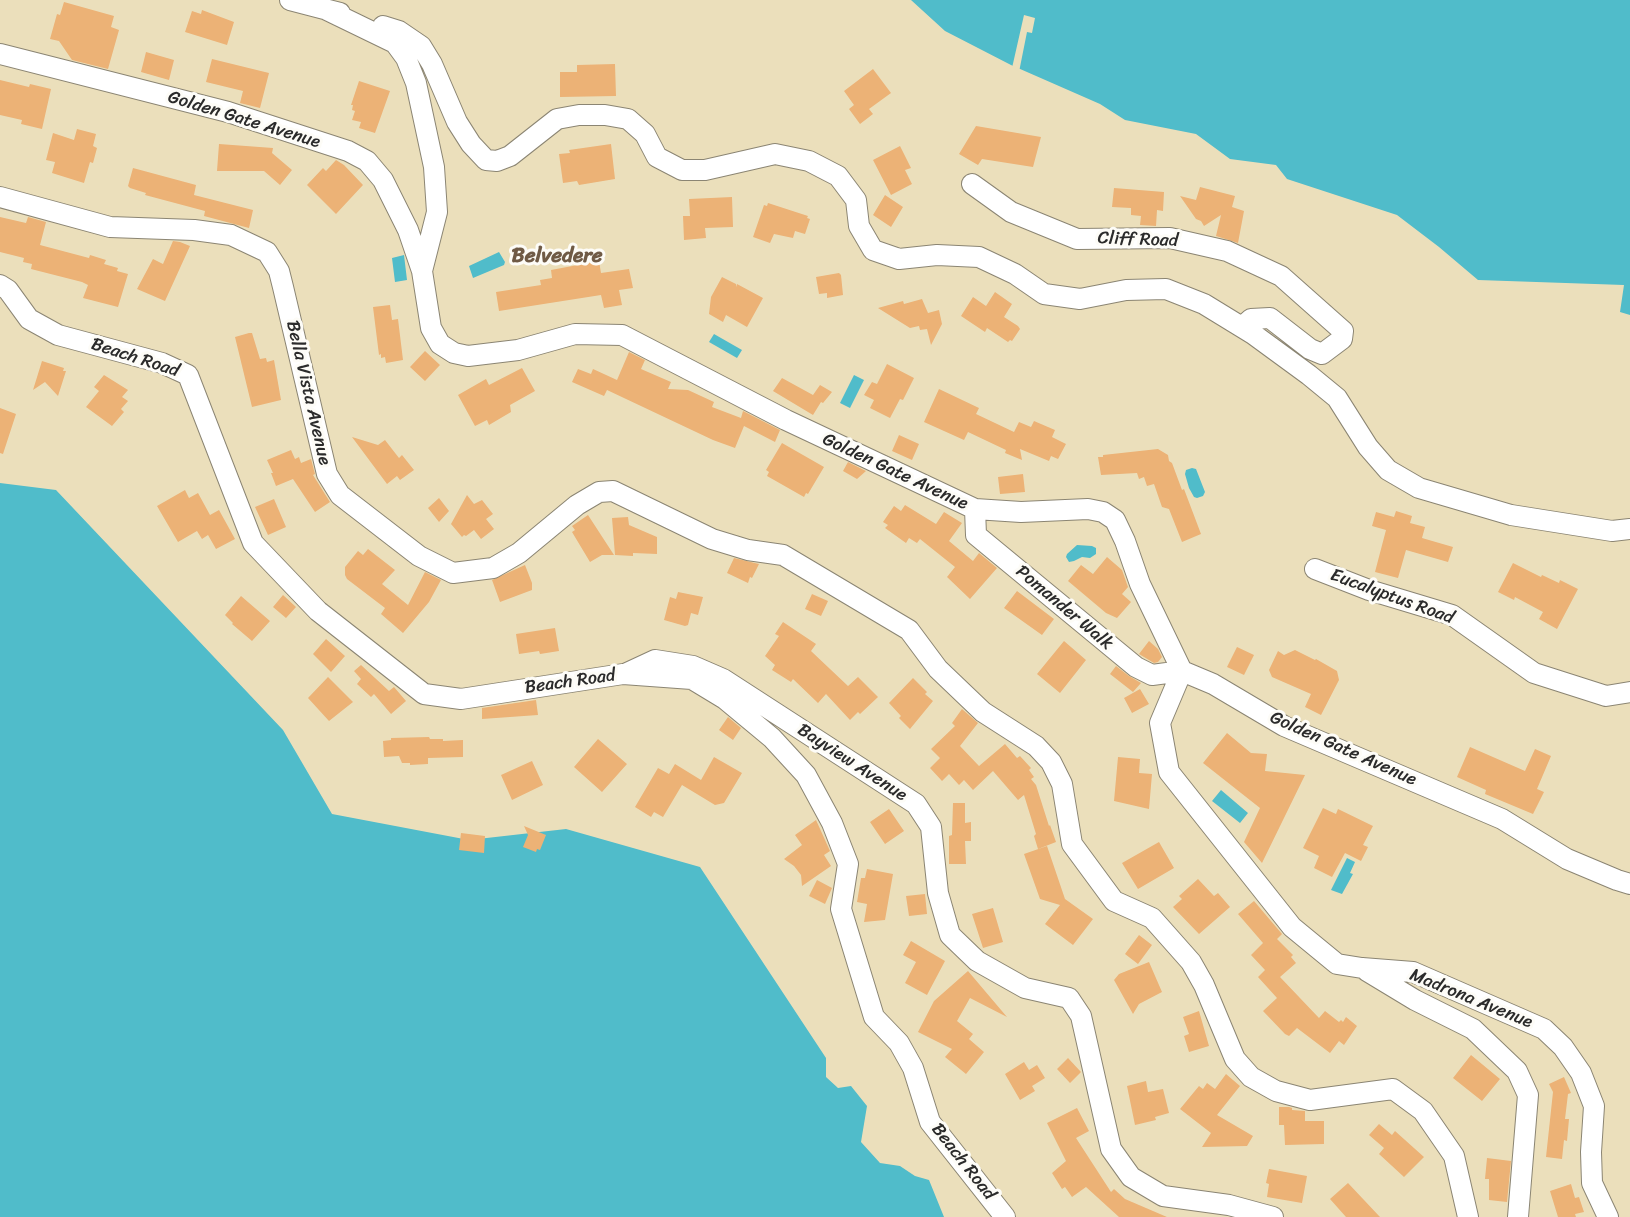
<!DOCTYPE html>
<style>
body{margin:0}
canvas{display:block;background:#ebdfbb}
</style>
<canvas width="1630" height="1217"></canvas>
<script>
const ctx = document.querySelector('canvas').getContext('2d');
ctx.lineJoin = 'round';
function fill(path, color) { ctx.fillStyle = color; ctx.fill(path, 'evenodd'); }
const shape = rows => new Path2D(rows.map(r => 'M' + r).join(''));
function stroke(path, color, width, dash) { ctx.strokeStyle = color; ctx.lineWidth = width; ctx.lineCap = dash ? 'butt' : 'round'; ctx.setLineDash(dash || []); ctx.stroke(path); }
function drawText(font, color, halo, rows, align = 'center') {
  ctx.font = font + ' Sriracha,sans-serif'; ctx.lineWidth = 6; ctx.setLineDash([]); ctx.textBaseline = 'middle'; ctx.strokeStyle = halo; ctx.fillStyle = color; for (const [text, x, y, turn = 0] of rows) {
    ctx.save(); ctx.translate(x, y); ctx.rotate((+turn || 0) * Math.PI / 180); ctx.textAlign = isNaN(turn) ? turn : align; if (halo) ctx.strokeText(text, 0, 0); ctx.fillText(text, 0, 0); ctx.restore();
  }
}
fill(shape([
 [911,0,1630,0,1630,315,1620,312,1624,285,1478,280,1439,247,1397,215,1287,179,1276,165,1230,159,1196,134,1125,120,1100,104,1011,65,945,31],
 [499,252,505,262,504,265,473,278,469,266],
 [404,255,407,280,395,282,392,258],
 [714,334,742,350,737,358,709,342],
 [854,375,864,380,850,408,840,403],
 [1192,468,1196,469,1205,492,1203,496,1197,498,1194,497,1189,488,1185,474,1186,470],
 [0,483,56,490,283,730,332,814,469,840,566,829,700,867,826,1058,826,1077,838,1088,851,1086,867,1106,861,1142,880,1163,900,1166,915,1176,929,1180,944,1217,0,1217],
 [1077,545,1092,546,1096,548,1096,554,1090,558,1082,557,1074,561,1069,562,1066,557,1067,554],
 [1221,790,1248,813,1240,823,1212,801],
 [1347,858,1355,862,1350,873,1353,874,1342,894,1331,890]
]), '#50bcca');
fill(shape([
 [1024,15,1035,18,1032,33,1027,32,1019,72,1012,68]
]), '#ebdfbb');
fill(shape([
 [64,2,114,16,111,27,119,30,108,69,72,60,59,41,50,39,57,14,60,15],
 [202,10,234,22,227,45,185,32,192,11,201,14],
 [146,52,174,60,169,80,141,72],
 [212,59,269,73,260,108,240,103,243,91,206,82],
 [615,64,616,96,560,97,560,72,577,72,577,65],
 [873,69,891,93,869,109,873,114,860,124,849,109,854,105,844,91],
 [0,80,29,87,30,84,51,89,42,129,21,124,22,120,0,115],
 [359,81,390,91,375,133,359,128,361,122,352,120,355,111,352,110,353,105,351,105],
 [976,126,1041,137,1033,167,982,159,978,165,959,154],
 [77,129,96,134,93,146,97,148,93,163,90,162,84,183,52,173,55,162,46,160,53,133,74,140],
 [219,144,273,148,272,153,292,170,280,185,264,171,217,171],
 [611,144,615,179,579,185,577,181,563,183,559,154,570,153,569,150],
 [900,146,911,168,905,170,912,184,891,195,873,160],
 [336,160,344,165,363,185,336,214,307,185,323,168,326,171],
 [133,168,196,185,194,195,253,210,249,228,204,216,205,211,145,195,146,193,130,188,128,186],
 [1200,187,1235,196,1232,207,1244,211,1238,243,1216,236,1221,215,1204,226,1201,221,1196,219,1180,196,1196,200],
 [1114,188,1164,192,1163,211,1157,210,1156,226,1140,225,1141,216,1131,215,1131,208,1112,207],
 [885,195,903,207,891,227,873,215],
 [732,197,733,227,705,228,706,238,684,240,683,216,690,216,689,199],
 [768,203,808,216,807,218,810,219,805,234,795,231,793,238,774,234,770,243,753,237,764,205,767,206],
 [0,217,26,223,28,217,46,222,40,245,89,258,90,255,106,260,104,264,118,268,117,271,128,274,118,307,83,298,88,285,82,282,31,269,32,264,23,262,24,258,0,252],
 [173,241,180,242,190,246,165,301,137,289,153,259,163,264],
 [599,261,601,273,629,269,633,288,619,290,622,305,604,308,601,295,499,311,496,292,541,285,540,280,552,278,551,270],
 [839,273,841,275,843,295,827,298,827,293,819,294,816,277],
 [722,277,736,284,737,287,737,284,763,298,747,327,726,315,723,322,709,314,711,297],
 [995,292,1012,304,1004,317,1018,326,1020,329,1012,341,1010,340,1008,342,987,328,985,332,961,316,973,297,986,306],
 [922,299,928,313,939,310,942,324,931,345,927,329,920,330,919,326,910,328,878,308,903,301,904,304],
 [390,305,392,320,398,319,403,360,386,363,385,357,381,358,381,354,379,355,373,307],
 [249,333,252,333,260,359,266,358,267,362,274,360,281,400,252,407,235,337],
 [425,351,440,365,425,381,410,367],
 [629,352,645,360,641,369,671,382,668,389,688,390,714,402,712,407,741,418,743,411,780,430,775,442,744,426,735,448,713,440,607,390,604,396,572,382,578,369,591,374,593,369,617,380],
 [42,361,64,368,63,371,66,371,58,396,45,382,33,390],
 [887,364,914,378,903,400,900,399,890,418,870,408,874,400,864,395,872,382,877,384],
 [522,368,535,391,510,405,511,412,489,425,487,420,475,426,458,395,486,379,489,385],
 [104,375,128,390,122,397,128,401,121,409,124,412,112,426,86,407,99,391,94,387],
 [782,378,813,395,820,385,832,392,823,403,821,402,813,415,773,391],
 [939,389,979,408,976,414,1014,432,1019,422,1031,427,1034,421,1055,430,1052,437,1066,444,1058,459,1051,456,1049,461,1020,449,1022,460,1005,453,1006,450,968,432,964,440,924,422],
 [0,408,16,414,3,454,0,453],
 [899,435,919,444,912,460,892,451],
 [352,437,378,445,385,440,399,458,402,455,414,470,400,480,397,476,387,484],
 [782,443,824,467,808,494,806,493,804,497,767,476,769,472,766,470],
 [1158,449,1168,455,1169,461,1172,463,1182,490,1184,489,1201,534,1182,542,1169,509,1162,507,1154,484,1147,486,1144,477,1139,479,1137,473,1101,475,1098,457,1103,457,1103,455],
 [291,450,295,459,299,457,301,463,311,459,315,474,313,475,330,502,315,512,293,479,276,486,271,473,273,473,267,460],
 [848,462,866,471,857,479,843,471],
 [1023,474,1025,492,1000,494,998,477],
 [185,490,189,498,198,493,210,515,219,510,235,539,216,549,208,535,202,539,197,531,178,542,157,506],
 [467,495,474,504,482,500,493,514,486,519,494,529,481,539,474,530,466,536,464,535,462,537,451,524],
 [439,498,449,511,439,522,428,508],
 [274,499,286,527,268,535,255,507],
 [905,505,936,524,944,512,962,523,949,541,973,561,979,553,997,568,970,599,947,577,955,567,920,539,917,543,909,538,906,543,885,528,888,525,883,522,894,506,901,511],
 [1396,511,1412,516,1410,523,1425,527,1422,538,1453,547,1448,562,1406,550,1398,578,1375,572,1386,530,1372,526,1376,512,1394,517],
 [588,515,614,555,602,555,590,562,572,532,575,530,572,526],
 [628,517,629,525,657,537,657,554,633,553,633,556,615,555,612,518],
 [368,549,395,570,382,584,408,605,425,572,441,580,429,602,403,633,381,614,385,608,347,579,345,575,345,567,358,551,363,555],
 [1107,557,1122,570,1128,587,1122,594,1131,602,1117,618,1106,613,1068,581,1081,565,1093,574],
 [734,558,759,564,752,578,750,577,748,583,727,573],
 [1513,563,1541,577,1542,575,1559,583,1560,580,1578,589,1557,629,1539,619,1543,612,1515,597,1514,600,1498,592],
 [525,565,532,583,532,590,500,602,492,580],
 [1017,591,1054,619,1042,635,1004,608],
 [678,592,703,597,698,615,691,613,688,625,685,626,664,620,670,597,676,599],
 [812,594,828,601,821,616,805,609],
 [283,595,296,607,286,618,273,607],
 [241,596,270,621,252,641,232,624,233,623,225,615],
 [783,622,816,644,811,651,848,686,858,677,878,697,860,714,858,712,850,720,826,694,818,703,793,679,791,682,772,670,775,665,765,656,779,636,775,634],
 [555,628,559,651,540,654,539,651,519,654,516,634],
 [326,639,345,656,331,672,313,654],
 [1064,641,1086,660,1060,693,1037,674],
 [1149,641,1158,649,1162,657,1158,662,1154,663,1139,654],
 [1237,647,1254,655,1244,675,1227,667],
 [1295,650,1315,660,1316,659,1337,671,1339,680,1321,715,1305,707,1311,694,1272,677,1269,670,1278,651,1284,655],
 [361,665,389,691,394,687,406,701,391,714,374,694,371,697,357,684,361,679,354,671],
 [1116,666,1129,676,1141,683,1133,692,1110,674],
 [328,677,353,702,329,721,308,698],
 [913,678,927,692,925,694,933,701,910,729,899,718,901,716,889,703],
 [1140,689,1149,704,1132,713,1124,698],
 [536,700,538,715,482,719,482,708],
 [962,709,978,723,960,746,979,766,1005,744,1017,758,1020,756,1031,768,1029,770,1034,777,1031,779,1036,785,1049,826,1050,825,1056,842,1038,849,1034,836,1036,834,1024,795,1018,800,993,771,973,790,964,780,959,785,949,774,942,781,930,768,940,758,931,749,955,726,952,723],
 [728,717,741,728,733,740,719,730],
 [1227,733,1251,753,1267,754,1265,771,1305,775,1262,863,1244,842,1260,808,1203,763],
 [429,737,430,739,443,739,443,741,463,740,463,757,428,758,428,764,410,765,410,763,402,763,399,756,384,757,383,741,391,740,391,738],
 [598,739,627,764,602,792,574,767],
 [1470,747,1525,771,1535,749,1551,756,1537,789,1544,792,1533,814,1485,794,1486,790,1457,777],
 [714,757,742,773,724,803,715,805,682,785,663,817,654,812,651,817,635,807,658,768,669,774,675,764,701,780],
 [1118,757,1140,759,1139,773,1152,774,1149,809,1114,801],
 [532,761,543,785,512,800,501,775],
 [953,803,965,803,965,823,971,822,971,841,965,841,966,864,949,864,949,836,952,835],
 [1323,808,1336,814,1338,809,1373,826,1363,845,1368,847,1361,861,1345,853,1332,877,1314,868,1319,856,1303,848],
 [889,809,904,831,885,844,870,822],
 [816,820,830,851,824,855,831,866,802,886,801,875,794,866,784,859,802,845,795,835],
 [524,826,546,835,540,850,537,849,536,852,523,847,528,835],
 [461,833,485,836,484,853,459,850],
 [1159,842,1174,868,1138,889,1122,863],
 [1047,846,1065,899,1093,919,1073,945,1045,924,1060,905,1040,899,1024,854],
 [867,869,893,874,885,920,864,922,867,904,857,902,861,878,865,878],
 [1198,879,1214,896,1218,893,1230,907,1199,934,1173,907,1182,899,1179,896],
 [817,880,832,888,825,904,809,896],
 [925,894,927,914,909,916,906,896],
 [1254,901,1282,934,1277,939,1293,955,1291,957,1296,963,1280,977,1319,1018,1325,1011,1339,1022,1341,1020,1343,1022,1346,1017,1357,1026,1344,1045,1339,1041,1330,1053,1297,1028,1289,1036,1285,1034,1263,1011,1277,998,1258,977,1265,970,1251,955,1263,943,1238,914],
 [993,908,1003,942,983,948,972,914],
 [1139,935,1152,945,1138,964,1125,954],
 [911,941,945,961,927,995,905,983,916,962,903,955],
 [1149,962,1162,992,1139,1004,1133,1014,1114,980,1119,974],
 [968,971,1007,1017,970,998,957,1021,973,1034,969,1039,984,1052,966,1074,945,1057,952,1049,918,1032,934,1001],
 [1199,1011,1209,1046,1189,1052,1184,1036,1189,1034,1183,1017],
 [1471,1055,1500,1079,1482,1101,1453,1078],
 [1068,1058,1081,1072,1070,1083,1057,1069],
 [1024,1062,1029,1070,1037,1065,1045,1078,1032,1086,1035,1091,1020,1100,1005,1074],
 [1226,1074,1240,1086,1217,1115,1253,1136,1247,1146,1202,1147,1211,1133,1180,1109,1199,1086,1203,1089,1207,1083,1215,1089],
 [1564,1077,1571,1093,1568,1094,1565,1119,1569,1119,1567,1141,1564,1140,1562,1159,1546,1157,1553,1092,1549,1084],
 [1146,1081,1148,1092,1163,1089,1169,1113,1155,1117,1156,1120,1135,1125,1127,1086],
 [1279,1107,1289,1107,1292,1108,1292,1110,1305,1111,1305,1121,1324,1121,1324,1144,1285,1145,1284,1125,1279,1125],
 [1077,1108,1089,1131,1076,1138,1111,1192,1114,1189,1125,1199,1167,1217,1119,1217,1086,1187,1072,1197,1065,1187,1062,1189,1052,1173,1066,1161,1047,1123],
 [1379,1124,1392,1135,1395,1131,1424,1157,1404,1177,1379,1154,1384,1148,1369,1135],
 [1487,1158,1511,1161,1507,1202,1489,1200,1489,1179,1485,1179],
 [1269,1169,1307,1176,1302,1203,1267,1197,1269,1184,1266,1183],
 [1348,1183,1380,1217,1346,1217,1330,1199],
 [1571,1184,1575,1198,1579,1197,1584,1212,1575,1214,1576,1217,1558,1217,1550,1191]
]), '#ecb276');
const minor = shape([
 [290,0,340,13],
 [327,10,395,43,406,58,416,83,434,167,437,212,422,271,431,328,440,344,454,353,468,356,518,350,575,334,622,335,786,420,975,509,1021,512,1088,509,1103,512,1115,520,1125,541,1140,584,1182,671,1213,684,1284,726,1502,819,1567,859,1617,880,1630,884],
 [383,26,399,31,421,46,432,64,457,122,471,144,486,160,497,161,510,156,557,119,579,115,605,115,628,119,645,134,657,157,682,170,705,170,775,154,809,161,838,176,856,200,859,226,873,250,899,259,937,255,979,257,1015,274,1044,294,1080,299,1126,290,1166,289,1204,304,1253,334,1309,375,1337,398,1368,447,1388,470,1419,488,1511,515,1612,531,1630,529],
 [0,54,228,112,348,151,367,161,383,180,408,230,422,271],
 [972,184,1011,212,1077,239,1170,238,1227,251,1281,276,1343,331,1342,339,1322,354,1310,349,1270,318,1251,319,1242,327],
 [0,197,110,227,194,230,231,235,267,252,279,271,283,287,327,474,340,495,419,556,453,573,493,568,519,553,577,505,599,492,613,491,712,539,748,550,783,555,909,630,938,669,983,712,1036,746,1051,762,1062,784,1072,844,1114,901,1152,918,1191,962,1204,985,1235,1059,1251,1077,1276,1091,1310,1100,1393,1089,1423,1111,1454,1156,1468,1217],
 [0,285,8,290,29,319,58,335,162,363,188,375,253,543,318,611,424,694,461,699,623,674,692,679,725,699,772,738,806,775,832,823,848,864,841,909,874,1017,899,1043,913,1068,930,1122,1005,1217],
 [975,509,976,535,1136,667,1152,675,1182,671],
 [1315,569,1369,590,1452,615,1534,673,1606,696,1630,692],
 [1182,671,1160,723,1169,772,1292,927,1337,964,1362,968,1413,972,1544,1029,1563,1047,1581,1073,1594,1106,1591,1152,1592,1183,1608,1217],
 [627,673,655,660,693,666,723,679,916,804,931,827,938,893,950,935,977,961,1025,988,1069,998,1081,1016,1111,1149,1131,1177,1163,1196,1229,1205,1273,1217],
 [1367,971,1415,1000,1473,1029,1517,1071,1528,1095,1518,1217]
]);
stroke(minor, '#8b8573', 22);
stroke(minor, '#fff', 20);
drawText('18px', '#2b2b2b', '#fdfcf7', [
 ["Golden Gate Avenue",244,120,17],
 ["Cliff Road",1138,240,2],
 ["Beach Road",135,358,18],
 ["Bella Vista Avenue",308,393,77],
 ["Golden Gate Avenue",895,472,25],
 ["Eucalyptus Road",1392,597,20],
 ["Pomander Walk",1064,608,40],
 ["Beach Road",570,682,-8],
 ["Golden Gate Avenue",1343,749,24],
 ["Bayview Avenue",852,763,33],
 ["Madrona Avenue",1471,999,22],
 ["Beach Road",963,1162,52]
]);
drawText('bold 21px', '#6f5a45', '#fdfcf7', [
 ["Belvedere",557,257]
]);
</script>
